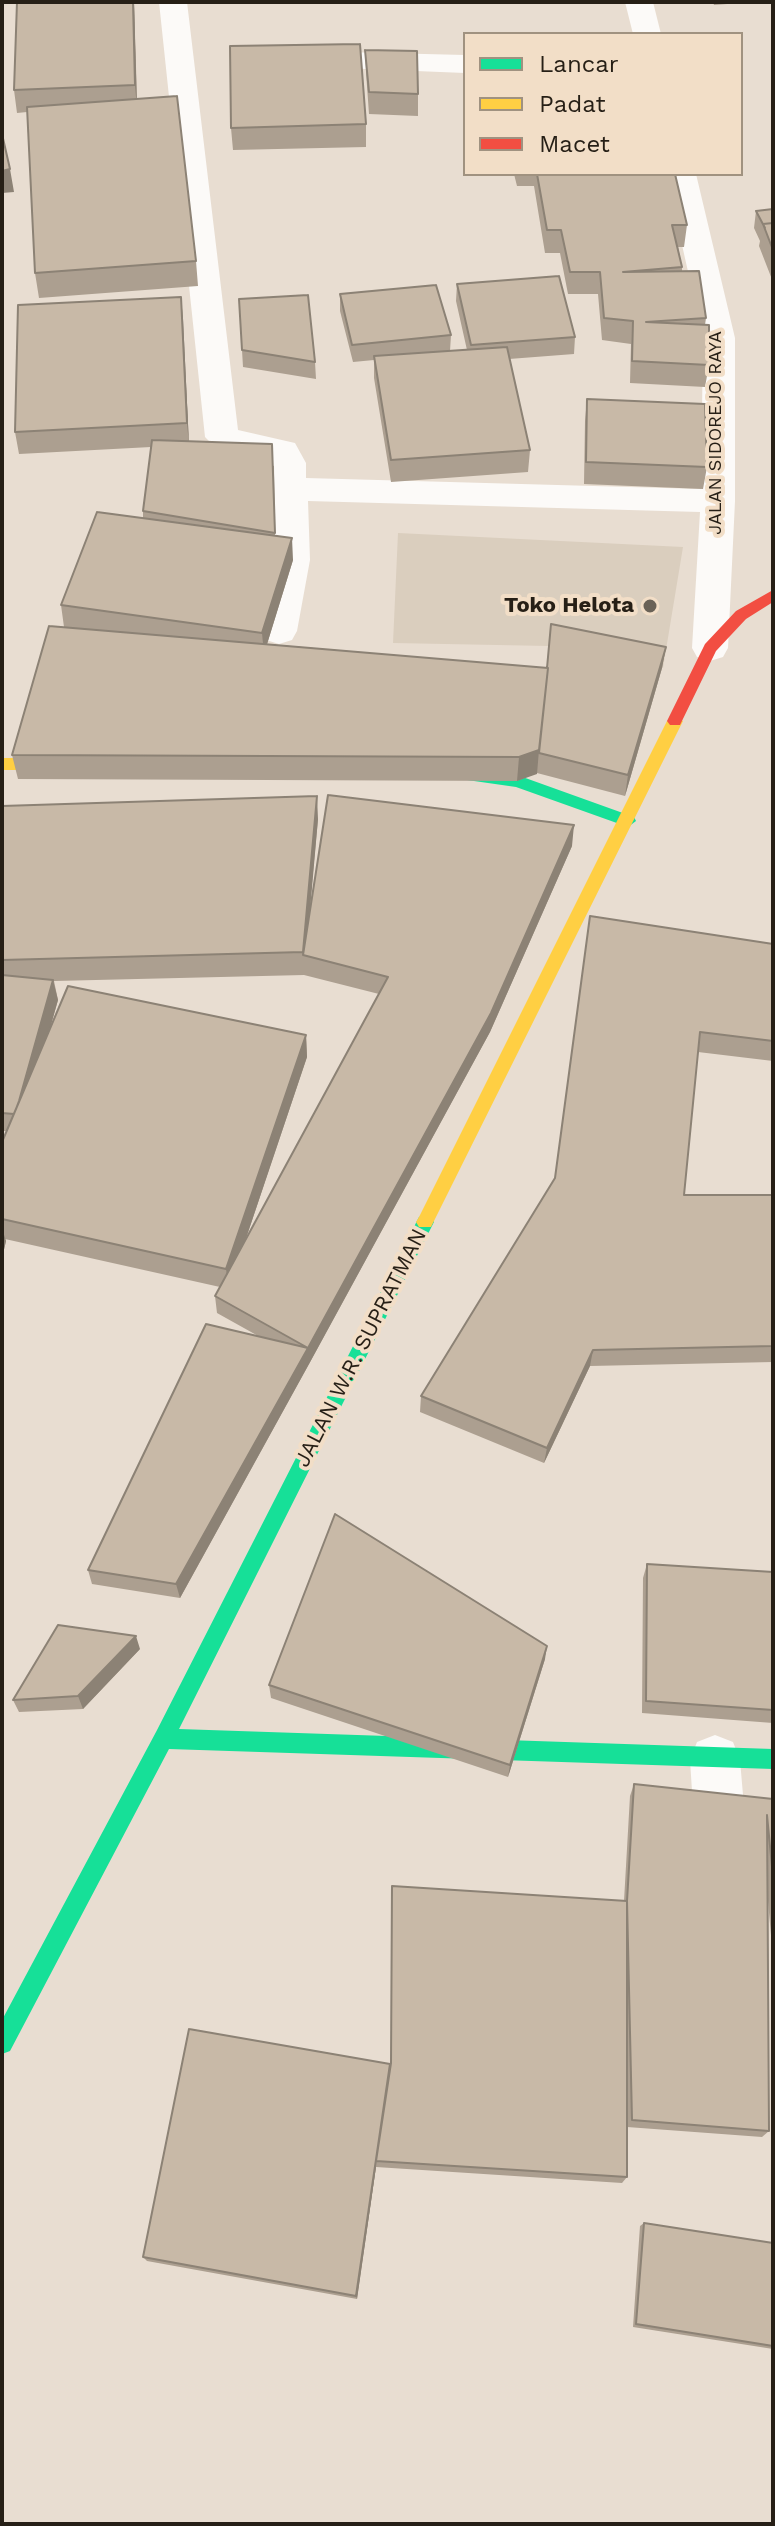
<!DOCTYPE html>
<style>
body{margin:0}
#map{position:relative;width:775px;height:2526px;overflow:hidden;background:#e8ddd1;font-family:"Work Sans",sans-serif}
canvas{display:block}
.frame{position:absolute;inset:0;border:4px solid #261f16;pointer-events:none}
.legend{position:absolute;left:463px;top:32px;width:280px;height:144px;box-sizing:border-box;background:#f2dec7;border:2px solid #a09280;margin:0;padding:10px 14px;list-style:none;font-size:24px;color:#261f16}
.legend li{display:flex;align-items:center;gap:16px;height:40px}
.legend b{width:40px;border:2px solid #a09280}
</style>
<div id="map">
<canvas width="775" height="2526"></canvas>
<div class="frame"></div>
<ul class="legend">
<li><b style="height:10px;background:#16e098"></b>Lancar</li>
<li><b style="height:10px;background:#ffcf43"></b>Padat</li>
<li><b style="height:10px;background:#f24e42"></b>Macet</li>
</ul>
</div>
<script>
const ctx = document.querySelector('canvas').getContext('2d');
ctx.lineJoin = 'round';
function fill(path, color) { ctx.fillStyle = color; ctx.fill(path, 'evenodd'); }
const shape = rows => new Path2D(rows.map(r => 'M' + r).join(''));
function stroke(path, color, width, dash) { ctx.strokeStyle = color; ctx.lineWidth = width; ctx.lineCap = dash ? 'butt' : 'round'; ctx.setLineDash(dash || []); ctx.stroke(path); }
function drawText(font, color, halo, rows, align = 'center') {
  ctx.font = font + ' "Work Sans",sans-serif'; ctx.lineWidth = 8; ctx.setLineDash([]); ctx.textBaseline = 'middle'; ctx.strokeStyle = halo; ctx.fillStyle = color; for (const [text, x, y, turn = 0] of rows) {
    ctx.save(); ctx.translate(x, y); ctx.rotate((+turn || 0) * Math.PI / 180); ctx.textAlign = isNaN(turn) ? turn : align; if (halo) ctx.strokeText(text, 0, 0); ctx.fillText(text, 0, 0); ctx.restore();
  }
}
fill(shape([
 [398,533,683,547,663,668,549,646,393,643]
]), '#dacebe');
fill(shape([
 [159,2,187,2,238,430,295,443,306,463,306,478,701,489,703,338,666,174,696,174,735,338,735,501,728,648,723,657,710,661,697,657,692,648,700,512,308,501,310,560,297,631,292,640,279,644,266,640,261,631,276,560,272,463,270,458,261,455,217,449,205,437,159,2],
 [625,2,653,2,661,34,633,34,625,2],
 [303,51,465,55,465,73,293,66,289,60,293,54,303,51],
 [715,1735,733,1742,740,1760,748,1853,740,1871,722,1879,704,1871,696,1853,690,1760,697,1742,715,1735]
]), '#fcfaf8');
fill(shape([
 [458,768,517,775,634,817,636,821,628,827,516,787,453,778,450,774,453,770,458,768],
 [425,1214,431,1217,434,1222,179,1729,773,1749,773,1769,169,1749,10,2051,2,2054,2,2020,156,1732,419,1217,425,1214]
]), '#16e098');
fill(shape([
 [675,716,683,721,431,1227,419,1227,416,1222,419,1217,667,721,675,716],
 [2,758,74,758,82,764,74,770,2,770,2,758]
]), '#ffcf43');
fill(shape([
 [773,590,773,602,746,619,716,651,680,725,670,725,667,721,705,644,736,611,773,590]
]), '#f24e42');
fill(shape([
 [17,2,134,2,137,99,196,261,198,286,39,298,35,273,27,112,17,113,14,90],
 [713,2,754,2,714,5],
 [365,50,418,94,418,116,369,114,366,72],
 [366,124,366,147,233,150,231,128],
 [514,174,675,174,687,225,684,247,678,247,682,267,682,271,706,318,705,325,709,365,705,387,630,383,631,344,602,340,598,294,568,294,560,253,545,253,534,186,517,186],
 [773,209,773,282,759,246,760,241,754,228,756,211],
 [457,284,575,337,574,354,509,359,530,450,528,472,391,482,374,378,374,360,353,362,340,311,340,294,451,335,450,351,467,350,456,301],
 [181,297,189,441,274,466,275,536,293,560,267,644,547,668,666,647,662,668,625,796,537,773,517,781,18,779,12,755,80,629,64,627,61,605,143,518,143,511,151,447,19,454,15,432],
 [239,299,315,362,316,379,243,367],
 [587,399,707,467,703,489,584,484,585,421],
 [2,806,318,819,309,915,572,846,490,1032,309,1364,180,1598,92,1584,88,1570,260,1337,217,1313,215,1296,220,1287,5,1239,6,1241,2,1258,2,1142,7,1131,2,1131],
 [304,975,379,994,245,1241,307,1057,306,1035,49,1031,58,1000,54,981],
 [773,944,773,1061,698,1052,684,1195,773,1195,773,1362,590,1366,544,1463,420,1412,421,1396,555,1178],
 [647,1564,773,1572,773,1723,642,1713,643,1578],
 [140,1649,83,1709,19,1712,13,1700],
 [545,1659,508,1777,271,1698,269,1685],
 [634,1784,773,1799,773,1958,768,1901,769,2131,762,2137,627,2127,627,2177,622,2183,376,2167,357,2299,147,2261,143,2257,390,2064,624,1901,630,1796],
 [644,2223,773,2243,773,2349,633,2327,640,2226]
]), '#ac9f90');
fill(shape([
 [133,2,134,3,137,108,135,85],
 [10,169,14,192,2,193,2,171],
 [181,297,183,319,189,445,187,423],
 [292,538,293,560,264,654,262,633],
 [666,647,662,668,625,796,628,775],
 [539,750,537,774,517,781,519,757],
 [317,796,318,819,306,956,303,955],
 [574,825,572,846,490,1032,309,1364,180,1598,176,1584,308,1348],
 [53,980,58,1000,21,1133,16,1114],
 [306,1035,307,1057,229,1289,226,1269],
 [2,1228,6,1241,2,1258],
 [593,1350,590,1366,544,1463,547,1448],
 [136,1636,140,1649,83,1709,78,1696],
 [547,1646,545,1659,508,1777,510,1765],
 [376,2161,376,2167,357,2299,356,2296]
]), '#8c8275');
const building = shape([
 [17,2,133,2,135,85,14,90,17,2],
 [360,44,366,124,231,128,230,46,360,44],
 [365,50,417,51,418,94,369,92,365,50],
 [177,96,196,261,35,273,27,107,177,96],
 [2,134,10,169,2,171,2,134],
 [537,174,675,174,687,225,672,225,682,267,623,272,699,271,706,318,646,322,709,325,709,365,632,361,633,321,604,318,600,272,570,272,561,230,547,230,537,174],
 [773,209,773,223,763,224,765,228,756,211,773,209],
 [773,223,773,250,763,224,773,223],
 [559,276,575,337,471,345,457,284,559,276],
 [436,285,451,335,352,345,340,294,436,285],
 [308,295,315,362,242,350,239,299,308,295],
 [181,297,187,423,15,432,18,305,181,297],
 [507,347,530,450,391,460,374,356,507,347],
 [587,399,705,404,707,467,586,462,587,399],
 [152,440,272,444,275,533,143,511,152,440],
 [97,512,292,538,262,633,61,605,97,512],
 [551,624,666,647,628,775,539,753,548,668,547,668,551,624],
 [49,626,548,668,539,750,519,757,12,755,49,626],
 [328,795,574,825,491,1013,308,1348,215,1296,388,977,303,955,328,795],
 [317,796,303,952,2,960,2,806,317,796],
 [590,916,773,944,773,1041,700,1032,684,1195,773,1195,773,1346,593,1350,547,1448,421,1396,555,1178,590,916],
 [2,975,53,980,19,1101,14,1114,2,1113,2,975],
 [68,986,306,1035,226,1269,2,1219,2,1142,68,986],
 [206,1324,308,1348,176,1584,88,1570,206,1324],
 [335,1514,547,1646,510,1765,269,1685,335,1514],
 [647,1564,773,1572,773,1710,646,1701,647,1564],
 [58,1625,136,1636,78,1696,13,1700,58,1625],
 [634,1784,773,1799,773,1877,767,1815,769,2131,632,2120,627,1901,634,1784],
 [392,1886,627,1901,627,2177,376,2161,391,2063,392,1886],
 [189,2029,390,2064,356,2296,143,2257,189,2029],
 [644,2223,773,2243,773,2346,636,2324,644,2223]
]);
fill(building, '#c8b9a7');
stroke(building, '#8c8275', 2);
for (const [x, y, r, color] of [
 [650,606,8,"#6a6257"]
]) { const dot = new Path2D(); dot.arc(x, y, r, 0, 2 * Math.PI); ctx.fillStyle = color; ctx.fill(dot); stroke(dot, '#f2dec7', 3); }
drawText('18px', '#261f16', '#f2dec7', [
 ["JALAN SIDOREJO RAYA",716,433,-90]
]);
drawText('bold 22px', '#261f16', '#f2dec7', [
 ["Toko Helota",634,606]
], 'right');
drawText('22px', '#261f16', '#f2dec7', [
 ["JALAN W.R. SUPRATMAN",361,1348,-63]
]);
</script>
